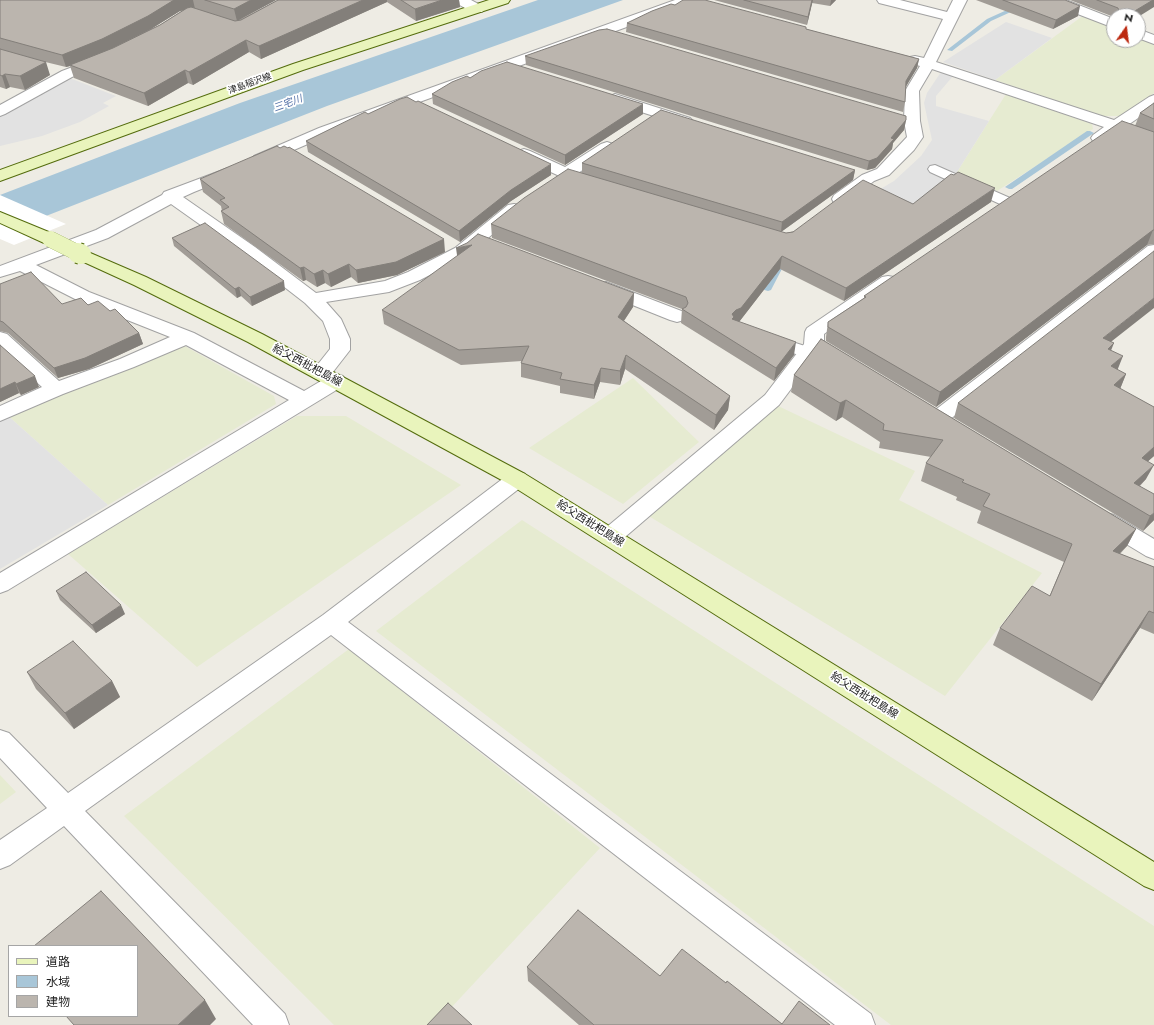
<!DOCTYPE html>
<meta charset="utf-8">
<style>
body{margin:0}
#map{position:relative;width:1154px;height:1025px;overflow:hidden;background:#eeece4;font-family:Jost,"Noto Sans JP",sans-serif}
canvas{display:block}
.legend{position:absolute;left:8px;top:945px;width:130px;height:72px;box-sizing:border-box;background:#fff;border:1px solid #a5a5a5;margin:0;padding:5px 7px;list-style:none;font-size:12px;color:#1e1e1e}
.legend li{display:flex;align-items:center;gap:8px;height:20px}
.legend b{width:20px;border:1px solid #a5a5a5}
.north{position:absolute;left:1106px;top:8px;width:40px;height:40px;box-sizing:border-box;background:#fff;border:1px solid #a5a5a5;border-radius:50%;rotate:14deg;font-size:11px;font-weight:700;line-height:16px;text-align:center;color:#1e1e1e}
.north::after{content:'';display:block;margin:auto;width:14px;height:18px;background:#bc280f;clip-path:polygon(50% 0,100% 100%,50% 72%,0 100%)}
</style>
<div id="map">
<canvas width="1154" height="1025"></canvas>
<ul class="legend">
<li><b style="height:5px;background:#e9f4bc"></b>道路</li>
<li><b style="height:11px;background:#a8c6d8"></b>水域</li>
<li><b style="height:11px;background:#bbb5ae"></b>建物</li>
</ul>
<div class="north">N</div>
</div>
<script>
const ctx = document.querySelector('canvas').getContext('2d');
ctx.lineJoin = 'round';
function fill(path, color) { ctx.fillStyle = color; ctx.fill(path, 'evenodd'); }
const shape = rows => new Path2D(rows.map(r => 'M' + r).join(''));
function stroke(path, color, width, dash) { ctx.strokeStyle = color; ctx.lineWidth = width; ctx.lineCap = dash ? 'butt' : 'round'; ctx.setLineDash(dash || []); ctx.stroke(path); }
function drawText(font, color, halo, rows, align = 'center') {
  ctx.font = font + ' Jost,"Noto Sans JP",sans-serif'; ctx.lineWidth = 3.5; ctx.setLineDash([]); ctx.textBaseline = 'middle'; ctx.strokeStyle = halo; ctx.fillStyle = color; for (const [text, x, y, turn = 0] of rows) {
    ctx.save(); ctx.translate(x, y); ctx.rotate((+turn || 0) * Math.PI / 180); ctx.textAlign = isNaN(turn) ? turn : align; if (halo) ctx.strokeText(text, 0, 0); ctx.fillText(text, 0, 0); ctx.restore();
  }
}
fill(shape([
 [1084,15,1114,27,1114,40,1138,40,1138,36,1154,42,1154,93,1120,116,1102,116,995,80],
 [1006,94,1092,124,1093,129,997,191,957,172],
 [181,344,274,396,276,404,108,505,6,414],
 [633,378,699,442,623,504,529,448],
 [776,405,915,471,899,500,1042,573,945,696,647,515],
 [297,416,346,416,461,485,197,667,68,554],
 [522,520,1154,926,1154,1025,891,1025,376,631],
 [349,649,600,848,435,1025,334,1025,124,816],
 [0,775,16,792,0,804]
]), '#e6ebd1');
fill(shape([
 [1006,22,1052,38,995,80,943,62],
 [941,72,953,76,936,96,936,106,989,121,957,172,945,185,909,214,870,195,894,181,921,156,932,140,924,103,927,93],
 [67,77,116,96,103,103,109,106,80,122,42,136,0,146,0,113],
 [6,414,108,505,0,569,0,417]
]), '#e2e2e2');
fill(shape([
 [538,0,623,0,327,106,0,234,0,195,240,103]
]), '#a8c6d8');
fill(shape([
 [0,195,66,224,14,245,0,239]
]), '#fff');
fill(shape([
 [1029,0,1037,0,991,21,952,51,947,50,987,19,1029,0],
 [1087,131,1090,131,1094,133,1012,189,1009,189,1005,187,1087,131],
 [777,263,783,263,784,265,771,290,768,291,750,286,749,284,750,282,753,282,766,285,777,263]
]), '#a8c6d8');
const service = shape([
 [935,165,1010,198,1012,201,1010,204,1005,205,1000,204,930,172,928,169,930,166,935,165],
 [771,335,814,349,816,353,814,357,808,358,765,344,763,340,765,336,771,335]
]);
const minor = shape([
 [454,0,471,0,482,6,484,9,482,12,472,12,456,3,454,0],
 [675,0,695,0,693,3,331,134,266,162,260,164,254,162,252,159,254,156,319,128,675,0],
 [877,0,900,0,947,12,953,0,967,0,936,62,1114,120,1149,97,1154,95,1154,107,1128,125,1154,136,1154,147,1118,132,1105,141,1099,143,1093,141,1091,138,1093,135,1104,127,932,69,919,91,920,121,923,137,914,150,889,175,874,181,846,203,840,204,834,203,832,199,834,195,862,175,877,169,907,137,904,121,905,91,920,66,910,63,908,60,910,57,915,56,924,58,943,19,879,3,877,0],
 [1047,0,1066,0,1114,19,1114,28,1049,3,1047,0],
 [1138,29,1154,35,1154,44,1138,38,1138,29],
 [99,57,104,58,106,61,104,64,72,77,5,114,0,116,0,105,62,71,99,57],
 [615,94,690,118,693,121,690,124,685,126,610,102,607,99,610,96,615,94],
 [607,142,613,144,615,147,613,150,572,177,566,179,518,157,516,154,518,151,524,149,530,151,565,167,601,144,607,142],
 [228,168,234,170,236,173,234,176,194,192,183,197,255,247,316,293,385,281,408,272,455,248,508,205,514,204,520,205,522,209,467,256,420,280,389,292,326,302,341,319,350,339,350,350,329,377,336,374,343,376,346,381,343,386,8,590,0,593,0,573,289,400,186,345,134,367,63,394,0,421,0,406,42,387,0,349,0,332,7,334,59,381,120,359,170,337,77,300,20,271,0,277,0,266,96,230,162,195,164,192,228,168],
 [171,204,243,255,305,303,323,321,330,339,330,349,311,373,314,378,321,379,326,378,304,391,194,333,89,292,36,265,108,238,171,204],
 [1154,245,1154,259,944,424,937,426,930,424,927,419,930,414,1148,246,1154,245],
 [888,276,894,277,897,281,894,285,824,334,824,345,779,405,618,543,610,545,602,543,599,537,602,531,765,395,804,344,805,332,807,328,882,277,888,276],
 [606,282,684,312,686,316,684,320,677,322,670,320,600,292,597,288,600,284,606,282],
 [517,471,525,474,528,479,525,484,348,622,871,1014,875,1025,835,1025,331,635,85,811,285,1014,289,1025,253,1025,64,826,10,865,0,869,0,840,47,808,0,758,0,730,9,733,68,793,323,615,509,474,517,471],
 [1106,513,1114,515,1154,539,1154,559,1146,556,1098,527,1095,521,1098,515,1106,513]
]);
const secondary = shape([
 [489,0,510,0,508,3,303,70,0,181,0,170,293,64,489,0],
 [0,212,56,235,59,239,56,243,50,244,44,243,0,223,0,212],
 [81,249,146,277,262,334,525,474,1154,862,1154,890,1144,886,509,484,248,342,134,285,75,258,72,254,75,250,81,249]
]);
stroke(service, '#a2a2a2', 2);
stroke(minor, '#a2a2a2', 2);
stroke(secondary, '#546c0d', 2);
fill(service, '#fff');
fill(minor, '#fff');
fill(secondary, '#e9f4bc');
const secondaryBridgeFar1 = shape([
 [50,239,80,254]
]);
const secondaryBridge = shape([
 [78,253,81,254]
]);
stroke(secondaryBridgeFar1, '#546c0d', 16, []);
stroke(secondaryBridge, '#546c0d', 22, []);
stroke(secondaryBridgeFar1, '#e9f4bc', 16);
stroke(secondaryBridge, '#e9f4bc', 20);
fill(shape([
 [0,0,276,0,239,20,278,0,459,0,460,7,416,21,387,2,261,59,249,52,193,85,188,83,148,106,74,78,70,66,66,67,33,59,50,75,25,90,10,87,6,89,0,87],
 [183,10,160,25,151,29,180,11],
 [714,0,836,0,830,6,812,3,807,25],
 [976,0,1065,0,1078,16,1053,29],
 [1070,0,1154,0,1138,16,1114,16,1114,17],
 [627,23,806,29,919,59,917,68,905,87,905,102,903,112,626,32],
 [525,56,906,120,904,130,893,143,892,149,875,168,867,170,526,65],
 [470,78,643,114,565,165,433,104,432,94],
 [1154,103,1154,244,1147,245,936,407,826,341,826,337,828,322,864,298,864,296,1135,126,1140,113],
 [368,114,551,175,511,201,460,242,308,152,306,141],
 [582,163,855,170,853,180,781,232,786,233,913,204,991,202,844,301,780,269,739,322,794,355,774,381,681,323,682,309,492,238,491,224,582,172],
 [200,179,445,252,397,275,358,283,351,277,331,287,325,283,317,287,306,280,303,281,224,224,221,211,222,211,221,206,203,192],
 [172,238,285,290,252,306,241,296,237,298,174,246],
 [0,284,62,304,88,305,139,333,143,344,89,369,58,378,8,333,0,331],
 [634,293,633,307,624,321,730,396,728,410,714,430,625,369,620,385,600,382,594,399,560,393,560,386,521,377,521,363,522,361,461,365,384,324,382,310],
 [821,339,1136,529,1127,546,1120,554,1154,567,1154,634,1140,628,1092,701,993,645,1000,628,1050,595,1064,562,977,523,981,511,956,500,957,497,921,481,926,463,931,457,879,448,880,442,842,417,836,421,791,392,794,375],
 [1111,342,1111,350,1117,370,1126,374,1120,389,1154,407,1154,456,1148,461,1146,479,1140,486,1154,520,1143,531,954,418,958,403],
 [0,345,39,387,21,395,19,393,0,402],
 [56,591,125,614,96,633,60,600],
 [27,672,112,681,120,697,74,729,36,689],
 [527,967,660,976,726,983,782,1024,830,1025,579,1025,528,981]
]), '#a19c96');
fill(shape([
 [174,0,193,0,195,9,180,11,151,29,105,52,70,65,70,66,66,67,62,55],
 [251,0,276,0,237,21,234,9],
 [363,0,387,0,387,2,261,59,259,46],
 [442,0,459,0,460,7,416,21,415,9],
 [812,0,813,0,807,25,808,17],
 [831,0,836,0,830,6],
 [1153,0,1154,0,1154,7,1138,17,1138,16,1128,16,1128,15],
 [1080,6,1078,16,1053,29,1056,20],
 [246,40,249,52,193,85,189,72],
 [919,59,917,68,904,90,906,81],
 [46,62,50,75,25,90,20,76],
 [185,70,188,83,148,106,144,93],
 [5,74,10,87,6,89,2,76],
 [643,104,643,114,565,165,565,155],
 [906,120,904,130,893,143,892,149,875,168,867,170,869,161,891,138],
 [551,164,551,175,511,201,460,242,459,231,511,190],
 [855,170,853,180,781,232,782,222],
 [995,188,991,202,844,301,846,288],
 [1153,230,1147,245,936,407,940,392],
 [444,239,445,252,397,275,358,283,356,270],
 [472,245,458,262,456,248],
 [782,256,780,269,739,322,733,325,732,314],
 [349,264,351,277,331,287,328,274],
 [304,267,306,280,303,281,300,268],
 [323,270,325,283,317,287,314,274],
 [284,281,285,290,252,306,250,297],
 [239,287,241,296,237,298,235,289],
 [634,293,633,307,617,331,618,317],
 [1154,298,1154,308,1098,352,1103,338],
 [139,333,143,344,89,369,58,378,54,368],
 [796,342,794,355,774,381,776,368],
 [1114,343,1108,358,1108,349],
 [626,355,625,369,620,385,620,371],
 [1123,356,1117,371,1111,366],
 [601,368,600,382,594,399,594,385],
 [1126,374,1120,389,1114,385],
 [35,376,39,387,21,395,16,384],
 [15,382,19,393,0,402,0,389],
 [730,396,728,410,714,430,716,415],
 [846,400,842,417,836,421,840,403],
 [1154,447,1154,456,1135,473,1142,458],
 [1154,465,1146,479,1128,497,1134,483],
 [1154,513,1154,520,1143,531,1150,516],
 [1136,529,1127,546,1104,568,1113,551],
 [121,605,125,614,96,633,92,625],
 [1149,611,1140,628,1092,701,1101,684],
 [112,681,120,697,74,729,65,713],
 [205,1000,216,1019,210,1025,178,1025]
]), '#837f7a');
const building = shape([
 [0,0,174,0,148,16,102,39,62,55,0,38,0,0],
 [205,0,251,0,234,9,205,0],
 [278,0,363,0,259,46,246,40,189,72,185,70,144,93,70,65,113,48,160,25,187,8,191,7,235,21,241,20,278,0],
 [401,0,442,0,415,9,401,0],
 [683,0,705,0,806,27,806,29,919,59,906,81,905,102,627,23,652,11,671,4,675,5,683,0],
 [744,0,812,0,808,17,744,0],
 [1003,0,1065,0,1080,6,1056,20,1003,0],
 [1097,0,1153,0,1128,15,1119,11,1118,8,1097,0],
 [607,29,906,116,906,120,891,138,894,139,877,158,869,161,525,56,599,30,607,29],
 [0,49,46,62,20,76,5,74,2,76,0,75,0,49],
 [507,62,643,104,565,155,432,94,452,82,467,76,470,78,481,71,507,62],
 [407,97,416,102,418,101,551,164,511,190,459,231,306,141,365,112,368,114,400,99,407,97],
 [1154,103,1154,119,1140,113,1154,103],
 [661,110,855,170,782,222,582,163,661,110],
 [1122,121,1154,132,1154,230,1153,230,940,392,828,327,828,322,866,297,864,296,1122,121],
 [277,146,280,148,284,146,288,148,289,147,444,239,396,262,356,270,349,264,328,274,323,270,314,274,304,267,300,268,221,211,229,207,220,200,225,198,200,179,277,146],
 [568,169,786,233,793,232,863,180,913,204,951,174,954,175,958,172,995,188,846,288,782,256,741,308,736,310,732,314,734,317,732,319,796,342,776,368,682,309,686,307,688,303,686,297,491,224,524,198,568,169],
 [205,223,284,281,250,297,239,287,235,289,172,238,205,223],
 [478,234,634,293,618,317,730,396,716,415,626,355,620,371,601,368,594,385,560,379,562,373,521,363,529,346,459,350,382,310,472,245,456,248,467,243,478,234],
 [1154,251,1154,298,1103,338,1114,343,1108,349,1123,356,1111,366,1126,374,1114,385,1154,407,1154,447,1142,458,1154,465,1134,483,1154,494,1154,513,1150,516,958,403,1154,251],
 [31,272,62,304,81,298,88,305,98,301,110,311,115,309,139,333,85,358,54,368,3,322,0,321,0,284,31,272],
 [821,339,1136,529,1113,551,1154,567,1154,613,1149,611,1101,684,1000,628,1032,586,1050,596,1072,544,983,506,990,494,962,482,964,480,926,463,943,440,883,430,884,424,846,400,840,403,794,375,821,339],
 [0,345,35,376,16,384,15,382,0,389,0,345],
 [86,572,121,605,92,625,56,591,86,572],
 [73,641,112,681,65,713,27,672,73,641],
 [101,891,205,1000,178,1025,74,1025,66,1016,137,1016,137,946,34,946,101,891],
 [578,910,660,976,682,949,726,983,727,981,782,1024,799,1001,830,1025,594,1025,527,967,578,910],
 [448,1003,472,1025,427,1025,448,1003]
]);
fill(building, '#bbb5ae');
stroke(building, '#837f7a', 1);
drawText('9px', '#1e1e1e', '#fff', [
 ["津島稲沢線",250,84,-20]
]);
drawText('italic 10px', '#516fa6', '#fff', [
 ["三宅川",288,104,-20]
]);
drawText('11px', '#1e1e1e', '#fff', [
 ["給父西枇杷島線",307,366,28],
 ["給父西枇杷島線",590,524,32],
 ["給父西枇杷島線",864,696,32]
]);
</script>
